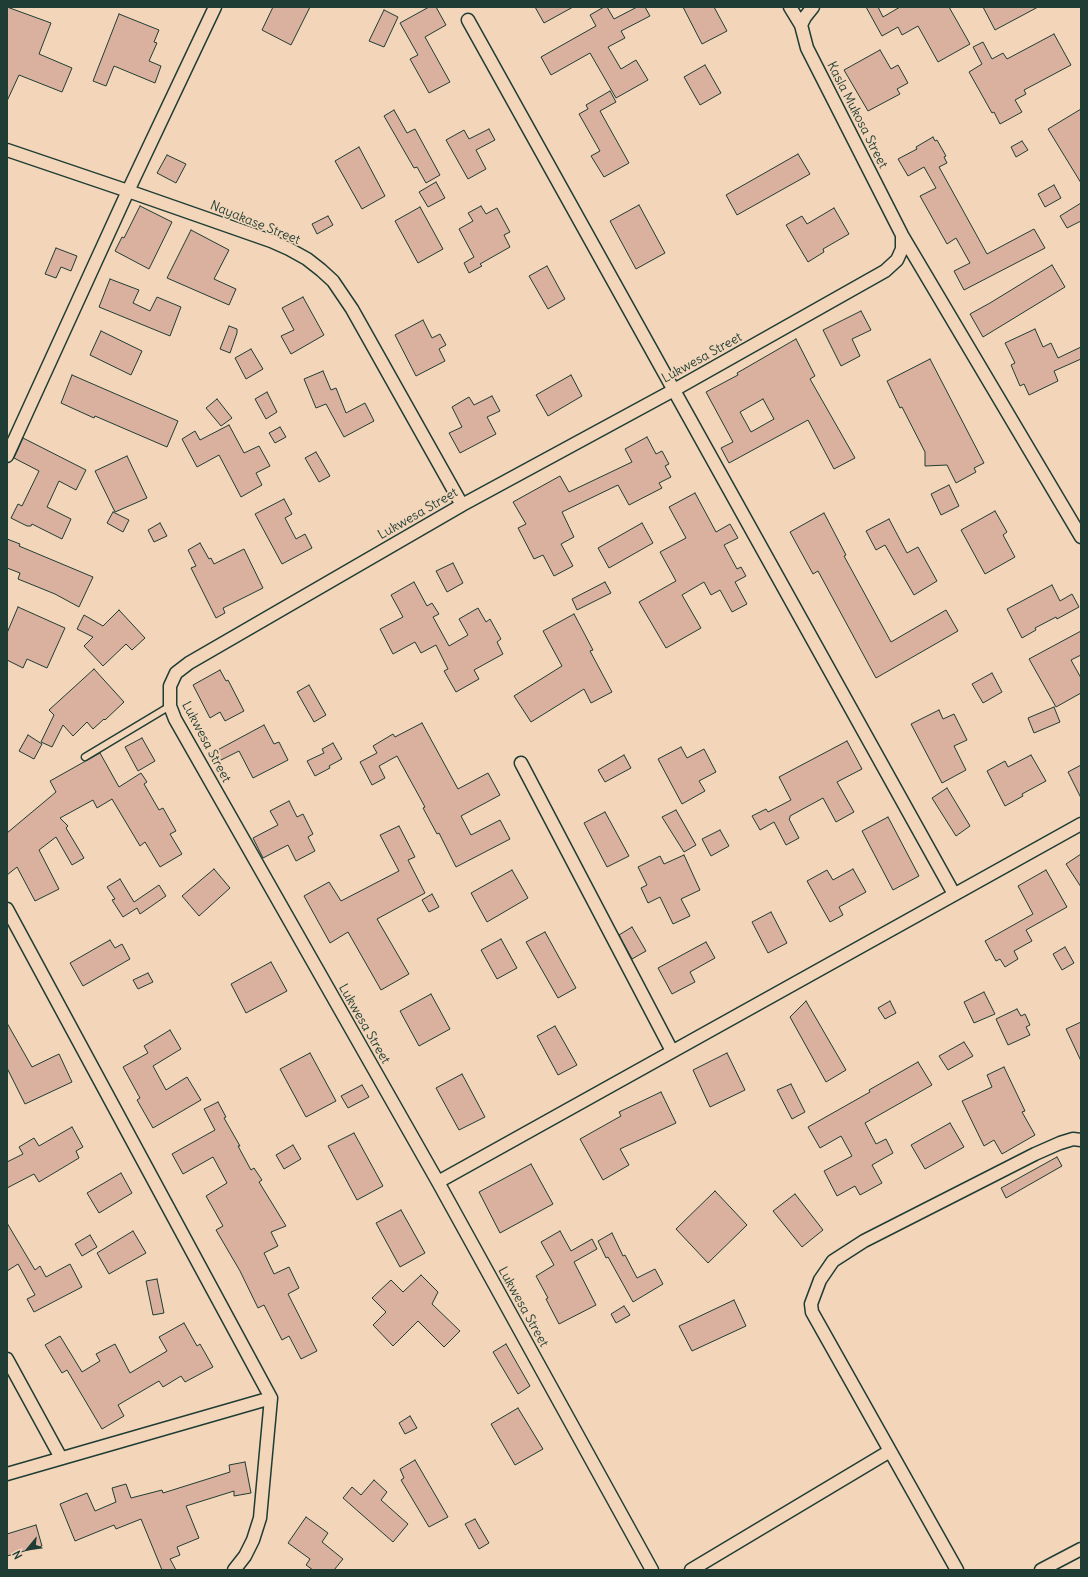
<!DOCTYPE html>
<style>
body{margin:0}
#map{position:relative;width:1088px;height:1577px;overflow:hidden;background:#f3d6ba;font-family:Delius,sans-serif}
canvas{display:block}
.frame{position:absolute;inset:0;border:8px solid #1f3d34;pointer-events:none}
.north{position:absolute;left:8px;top:1529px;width:40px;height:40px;-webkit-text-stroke:3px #f3d6ba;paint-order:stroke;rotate:241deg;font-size:11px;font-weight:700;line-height:16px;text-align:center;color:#1f3d34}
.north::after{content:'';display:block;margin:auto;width:14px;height:18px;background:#1f3d34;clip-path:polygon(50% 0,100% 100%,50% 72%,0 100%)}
</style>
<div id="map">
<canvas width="1088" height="1577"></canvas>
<div class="frame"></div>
<div class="north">N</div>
</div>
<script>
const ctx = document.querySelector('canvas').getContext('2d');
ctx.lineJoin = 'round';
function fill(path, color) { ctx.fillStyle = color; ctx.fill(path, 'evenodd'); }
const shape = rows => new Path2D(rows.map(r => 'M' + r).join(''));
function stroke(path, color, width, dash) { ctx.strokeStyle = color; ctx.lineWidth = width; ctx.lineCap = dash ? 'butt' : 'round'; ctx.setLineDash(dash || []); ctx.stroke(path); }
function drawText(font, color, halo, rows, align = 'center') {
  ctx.font = font + ' Delius,sans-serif'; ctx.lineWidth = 3.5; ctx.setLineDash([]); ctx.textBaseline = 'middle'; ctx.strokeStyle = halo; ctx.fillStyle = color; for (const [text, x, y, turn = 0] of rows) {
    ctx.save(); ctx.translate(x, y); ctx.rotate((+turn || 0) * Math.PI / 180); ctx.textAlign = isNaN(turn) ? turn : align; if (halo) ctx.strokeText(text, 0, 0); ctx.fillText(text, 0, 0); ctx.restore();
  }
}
const building = shape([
 [7,7,51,23,39,54,72,68,62,92,19,75,7,101,7,7],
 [273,7,310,7,291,45,262,30,273,7],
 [429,7,436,7,446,25,425,37,450,82,429,93,410,59,418,55,400,23,429,7],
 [535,7,573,7,544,23,535,7],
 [604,7,607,7,614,19,637,7,645,7,650,16,621,31,625,38,608,47,621,69,636,60,648,80,616,98,590,53,551,75,541,57,596,26,590,15,604,7],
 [683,7,714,7,727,31,702,44,683,7],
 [866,7,878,7,883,17,900,7,949,7,970,44,938,62,918,26,902,35,898,27,882,36,866,7],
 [983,7,1038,7,995,30,983,7],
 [384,10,398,17,384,47,369,41,384,10],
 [119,14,159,30,154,42,157,43,149,61,161,66,155,83,114,66,106,86,93,81,119,14],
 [1054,34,1071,65,1024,90,1026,94,1015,100,1022,112,1000,124,994,112,992,113,969,72,982,64,973,47,983,42,992,59,1003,53,1007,59,1054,34],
 [880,50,891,69,898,65,908,83,897,89,900,94,868,111,844,70,880,50],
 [705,65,721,93,700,105,684,77,705,65],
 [610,91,616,102,600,111,629,163,604,177,591,156,600,151,579,114,588,109,586,105,610,91],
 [1081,109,1081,183,1048,129,1081,109],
 [394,110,407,133,415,129,440,175,426,183,417,167,414,168,384,116,394,110],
 [489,129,495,140,476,150,486,169,468,179,446,140,464,130,469,139,489,129],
 [933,137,935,141,937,140,946,156,944,157,947,163,939,167,987,254,1034,229,1045,248,964,290,954,271,970,263,956,238,947,244,920,196,936,188,924,167,908,176,898,159,917,149,916,147,933,137],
 [1022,141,1028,150,1016,157,1011,147,1022,141],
 [359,147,385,196,362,209,335,161,359,147],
 [798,154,810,174,737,215,726,195,798,154],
 [167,155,186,164,176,183,157,173,167,155],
 [436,182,445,198,428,207,419,192,436,182],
 [1054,185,1061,198,1045,207,1038,194,1054,185],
 [1081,203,1081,221,1067,228,1060,216,1081,203],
 [639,205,665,253,636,269,610,221,639,205],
 [140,206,172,222,149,269,115,251,122,237,124,238,140,206],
 [481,206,486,214,497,208,510,232,504,235,510,247,480,264,482,266,469,273,464,263,474,257,459,229,473,221,468,213,481,206],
 [420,207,443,249,418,263,395,221,420,207],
 [834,208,849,234,823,249,824,252,808,262,786,225,802,216,807,224,834,208],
 [328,216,333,225,317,234,312,224,328,216],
 [191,230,229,250,214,279,236,289,229,305,167,278,191,230],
 [56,248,77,256,71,271,61,267,56,278,45,274,56,248],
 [1052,265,1065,287,983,337,970,314,990,303,1052,265],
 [547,266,565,299,548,309,529,276,547,266],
 [110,279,139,290,133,303,150,311,157,297,181,307,170,336,99,307,110,279],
 [303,297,324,335,291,354,281,336,294,330,282,308,303,297],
 [861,311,871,330,852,339,860,356,841,366,823,330,861,311],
 [423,320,432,338,440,334,446,345,439,349,445,361,416,376,395,335,423,320],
 [229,326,237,329,237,333,230,353,220,349,229,326],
 [1035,329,1043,347,1051,343,1058,358,1081,347,1081,359,1054,371,1058,381,1029,395,1024,384,1020,386,1011,365,1015,363,1005,343,1035,329],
 [101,331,142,351,131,375,90,355,101,331],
 [796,339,815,376,810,379,855,458,834,469,808,420,729,463,721,448,733,442,706,392,738,375,737,373,796,339],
 [763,399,774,419,751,432,740,412,763,399],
 [251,349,263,369,246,379,235,358,251,349],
 [930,359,984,463,974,468,976,472,956,483,947,465,925,466,925,452,902,407,900,408,887,381,930,359],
 [323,371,331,390,336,388,346,413,365,403,374,421,344,437,326,404,316,408,304,379,323,371],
 [72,375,178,421,167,447,95,416,94,418,61,403,72,375],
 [571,375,582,396,548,416,536,395,571,375],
 [267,392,277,412,266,419,255,399,267,392],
 [492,396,500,411,487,417,496,434,460,453,449,433,462,427,452,407,469,397,474,405,492,396],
 [217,399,232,418,221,426,206,408,217,399],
 [229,425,244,453,259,446,270,466,256,473,262,485,241,497,219,455,197,467,182,439,195,431,200,440,229,425],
 [280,427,286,437,275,443,269,433,280,427],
 [647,437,656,454,662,451,669,464,665,466,671,477,659,483,662,488,629,505,618,485,562,512,574,537,561,544,573,566,554,576,543,555,534,559,518,528,526,524,513,502,560,476,569,492,632,462,625,449,647,437],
 [23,438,86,470,76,490,59,481,47,507,71,519,62,539,32,524,31,526,27,526,11,518,18,504,22,506,39,471,14,458,23,438],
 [316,452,330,476,319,482,305,458,316,452],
 [127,456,147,498,115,512,95,471,127,456],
 [949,485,959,506,941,515,931,494,949,485],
 [695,493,716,532,730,524,738,538,724,545,737,569,741,567,746,576,735,582,747,604,732,612,720,590,711,595,704,582,682,595,701,628,666,648,639,602,676,581,660,552,686,538,669,507,695,493],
 [284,499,292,514,285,518,296,539,305,534,312,548,282,564,255,514,284,499],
 [995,511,1007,532,1003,535,1015,557,985,574,961,530,995,511],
 [113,512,129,520,123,532,107,523,113,512],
 [824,513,846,555,844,556,891,642,946,610,958,631,876,678,818,571,813,574,790,532,824,513],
 [889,519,907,553,918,547,937,581,914,595,885,545,876,550,866,531,889,519],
 [160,523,167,536,154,542,148,530,160,523],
 [642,523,653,543,609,568,598,548,642,523],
 [7,539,20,544,19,546,93,577,79,607,55,594,18,579,20,573,7,568,7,539],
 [200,543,209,559,211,558,214,564,244,549,263,588,223,608,225,613,216,618,191,568,196,566,188,550,200,543],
 [453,563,463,583,447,592,436,571,453,563],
 [414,582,427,606,432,603,439,614,433,617,449,646,468,635,459,619,478,608,486,622,490,619,501,639,497,642,503,654,474,670,479,679,456,692,444,671,448,669,436,645,421,653,415,642,393,654,380,629,403,617,391,595,414,582],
 [605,582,611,593,577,610,572,599,605,582],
 [1052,585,1060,601,1072,594,1079,607,1057,619,1056,617,1035,628,1036,630,1022,638,1007,609,1052,585],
 [18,607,65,628,47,668,27,659,23,668,7,660,7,633,18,607],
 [119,610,145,638,132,650,126,644,103,666,84,646,93,637,77,629,84,615,103,626,119,610],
 [574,614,593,650,590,651,612,692,591,703,584,689,531,722,514,696,562,666,543,631,574,614],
 [1081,631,1081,655,1071,660,1081,678,1081,693,1056,707,1029,659,1081,631],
 [94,669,124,702,105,720,104,719,93,729,87,722,73,736,63,725,52,747,41,742,54,715,49,710,94,669],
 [220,670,226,681,228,680,244,711,225,721,220,712,210,718,193,685,220,670],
 [992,673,1002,692,983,703,972,684,992,673],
 [309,685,326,715,314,722,297,692,309,685],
 [1054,707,1060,722,1034,733,1028,718,1054,707],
 [939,710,943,719,954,714,967,740,954,746,966,770,942,783,911,724,939,710],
 [422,723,458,789,488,773,500,795,461,816,471,835,500,820,510,839,456,867,439,833,437,834,423,808,425,807,397,756,379,766,385,778,372,785,360,762,377,753,373,746,393,734,395,737,422,723],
 [264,725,274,744,279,742,288,760,253,778,239,751,215,763,210,754,264,725],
 [28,735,42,744,34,759,19,751,28,735],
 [142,738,155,761,138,771,125,747,142,738],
 [847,741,862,769,837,782,854,812,836,822,823,798,790,816,790,818,789,819,799,838,786,845,774,822,760,830,752,816,766,809,768,812,791,800,779,777,847,741],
 [333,743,342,759,329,766,330,768,315,776,307,761,324,753,322,749,333,743],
 [681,747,687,758,704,749,716,772,699,781,705,791,682,804,658,759,681,747],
 [100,753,119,787,141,773,147,782,144,784,159,810,163,808,176,831,170,834,182,854,160,867,145,842,140,846,112,799,97,808,93,800,60,818,68,826,66,828,84,858,72,865,56,837,39,850,59,889,35,901,17,867,7,875,7,833,56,792,50,781,100,753],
 [624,755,631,768,605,782,598,770,624,755],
 [1031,755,1046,781,1022,794,1023,796,1005,806,987,771,1005,761,1008,767,1031,755],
 [1081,765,1081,798,1068,772,1081,765],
 [947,788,970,826,956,836,932,798,947,788],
 [289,801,297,817,303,814,313,834,308,837,315,851,296,861,288,845,263,858,253,838,278,825,270,811,289,801],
 [676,810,696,845,684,852,662,817,676,810],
 [605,812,629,856,607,867,584,823,605,812],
 [888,817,919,876,893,890,862,831,888,817],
 [399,826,415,857,408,860,425,893,377,919,409,974,381,990,348,932,330,943,304,896,329,882,341,901,399,871,380,835,399,826],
 [720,830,729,846,711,856,702,839,720,830],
 [1081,854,1081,887,1066,864,1081,854],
 [684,855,700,890,681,899,690,916,673,924,660,897,648,903,641,888,647,885,638,867,660,856,664,864,684,855],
 [214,869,230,888,199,916,182,896,214,869],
 [853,869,866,892,839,907,843,915,830,922,807,881,827,870,833,880,853,869],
 [512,870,528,898,487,922,471,893,512,870],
 [1046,870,1067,907,1026,930,1032,941,1014,951,1018,959,1005,967,1000,959,996,961,985,941,1033,914,1018,886,1046,870],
 [120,879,134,902,159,885,166,896,140,914,137,908,123,917,112,900,115,899,107,887,120,879],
 [432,894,439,907,429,912,422,900,432,894],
 [771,912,787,943,768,953,752,922,771,912],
 [632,927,646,951,632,959,619,935,632,927],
 [545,932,576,988,558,998,526,942,545,932],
 [501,939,517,968,497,979,481,950,501,939],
 [110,940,115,948,122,944,130,959,83,986,70,963,110,940],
 [706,942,715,958,690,972,695,982,672,994,658,968,706,942],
 [1065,947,1074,963,1062,970,1053,954,1065,947],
 [271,962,287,991,246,1013,231,984,271,962],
 [148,973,153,982,138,989,133,980,148,973],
 [984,992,995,1014,974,1023,964,1002,984,992],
 [431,994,450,1029,419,1046,400,1011,431,994],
 [806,1001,846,1070,826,1082,790,1017,806,1001],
 [890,1001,896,1013,885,1019,878,1008,890,1001],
 [1017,1009,1021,1016,1025,1014,1030,1025,1026,1027,1030,1035,1008,1045,996,1019,1017,1009],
 [1081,1022,1081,1061,1066,1029,1081,1022],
 [7,1023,32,1067,59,1054,72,1082,25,1104,7,1068,7,1023],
 [555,1026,577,1065,558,1075,537,1036,555,1026],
 [170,1030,181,1049,153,1066,166,1090,187,1077,201,1100,153,1128,137,1100,140,1098,123,1067,148,1053,144,1046,170,1030],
 [964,1042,973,1056,948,1070,939,1056,964,1042],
 [310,1053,336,1101,306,1117,280,1069,310,1053],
 [727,1053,745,1090,710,1107,693,1070,727,1053],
 [918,1062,932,1085,865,1123,876,1144,886,1139,893,1153,872,1165,882,1183,860,1195,855,1186,837,1196,824,1171,852,1156,841,1136,820,1148,808,1127,870,1092,869,1090,918,1062],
 [1004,1067,1025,1111,1022,1112,1035,1135,1002,1154,994,1140,984,1146,962,1101,992,1087,987,1075,1004,1067],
 [462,1074,485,1117,459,1130,436,1088,462,1074],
 [791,1084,805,1112,792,1119,777,1090,791,1084],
 [362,1085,369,1097,348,1108,341,1096,362,1085],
 [661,1092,676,1123,620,1149,629,1165,603,1180,580,1139,621,1116,619,1112,661,1092],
 [218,1102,226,1117,224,1118,240,1146,238,1146,251,1170,254,1168,262,1180,259,1182,286,1226,271,1232,278,1246,264,1253,274,1274,289,1267,299,1288,288,1294,317,1351,301,1359,289,1336,282,1340,264,1305,258,1308,240,1271,216,1230,223,1226,206,1196,227,1183,213,1157,183,1174,172,1154,215,1130,204,1109,218,1102],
 [950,1123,964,1147,925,1169,911,1145,950,1123],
 [72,1127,83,1147,76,1151,79,1158,39,1182,34,1174,7,1188,7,1162,23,1154,19,1147,34,1138,39,1146,72,1127],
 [354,1133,383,1186,357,1200,328,1146,354,1133],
 [293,1145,301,1159,284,1169,276,1155,293,1145],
 [1057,1157,1062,1166,1006,1198,1001,1188,1057,1157],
 [531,1164,553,1204,500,1233,479,1192,531,1164],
 [121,1173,132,1193,99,1213,87,1193,121,1173],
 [715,1191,747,1225,708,1263,676,1229,715,1191],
 [795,1194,823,1230,802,1247,773,1211,795,1194],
 [401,1210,425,1253,400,1267,376,1223,401,1210],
 [7,1223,35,1270,40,1266,46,1277,70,1264,82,1287,34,1312,27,1299,35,1295,18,1264,7,1271,7,1223],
 [133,1231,146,1253,109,1274,97,1253,133,1231],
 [560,1231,571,1251,592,1239,597,1249,574,1262,596,1305,559,1324,546,1299,548,1298,536,1276,554,1265,541,1242,560,1231],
 [612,1233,623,1256,625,1255,637,1278,655,1269,663,1284,633,1302,608,1257,606,1258,598,1241,612,1233],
 [90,1235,97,1247,82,1256,75,1244,90,1235],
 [421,1275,438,1292,432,1304,460,1331,444,1347,418,1321,393,1346,373,1325,386,1312,372,1298,391,1280,403,1292,421,1275],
 [157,1279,164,1313,153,1315,146,1281,157,1279],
 [734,1300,746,1326,692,1351,679,1326,734,1300],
 [624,1306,630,1315,616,1323,611,1314,624,1306],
 [184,1323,197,1346,200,1344,213,1367,185,1382,181,1376,163,1387,159,1381,118,1405,124,1416,102,1429,67,1370,62,1373,45,1345,60,1336,82,1372,100,1361,96,1354,115,1344,130,1373,167,1351,159,1337,184,1323],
 [506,1344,530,1386,518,1394,493,1352,506,1344],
 [518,1408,543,1449,515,1465,491,1424,518,1408],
 [410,1416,417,1428,405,1434,399,1423,410,1416],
 [415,1460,448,1517,429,1527,401,1480,404,1478,400,1469,415,1460],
 [245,1462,251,1493,234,1496,234,1491,186,1506,199,1538,177,1547,180,1555,170,1559,176,1570,162,1570,141,1519,116,1529,114,1525,75,1541,60,1504,87,1493,95,1511,116,1502,112,1488,126,1484,131,1498,162,1490,163,1493,230,1472,229,1465,245,1462],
 [374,1480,387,1492,381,1500,408,1524,393,1542,343,1498,352,1487,361,1495,374,1480],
 [306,1517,328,1533,322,1542,343,1559,334,1570,313,1570,306,1565,310,1559,288,1543,306,1517],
 [475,1519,489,1543,479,1549,465,1524,475,1519],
 [36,1525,42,1546,7,1556,7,1534,36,1525]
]);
fill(building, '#dab09e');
stroke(building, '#1f3d34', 1);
const service = shape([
 [85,757,170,706]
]);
const minor = shape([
 [790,7,801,25,807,48,902,235,1081,537],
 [468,20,954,894],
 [801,25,805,17,813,7],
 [7,150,128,191,271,241,289,249,307,259,321,270,333,281,352,309,462,505],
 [7,456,128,191,215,7],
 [521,763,672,1051],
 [7,909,271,1398,260,1518,253,1540,245,1556,234,1570],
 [438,1182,1081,824],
 [7,1359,61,1458],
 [7,1474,271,1398],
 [652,1570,438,1182,175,719,170,706,170,686,176,673,189,663,462,505,674,390,885,271,897,260,902,249,902,235],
 [691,1570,890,1451],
 [957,1570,812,1312,811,1304,820,1280,833,1261,864,1241,1035,1154,1060,1143,1073,1139,1081,1140],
 [1041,1570,1081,1549]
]);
stroke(service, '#1f3d34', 9);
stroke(minor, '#1f3d34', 15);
stroke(service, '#f3d6ba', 6);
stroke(minor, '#f3d6ba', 12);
drawText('13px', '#1f3d34', '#f3d6ba', [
 ["Kasla Mukosa Street",857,115,63],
 ["Nayakase Street",255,223,22],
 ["Lukwesa Street",702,358,-29],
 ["Lukwesa Street",418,514,-30],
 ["Lukwesa Street",206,742,62],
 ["Lukwesa Street",364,1024,60],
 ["Lukwesa Street",523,1307,61]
]);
</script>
